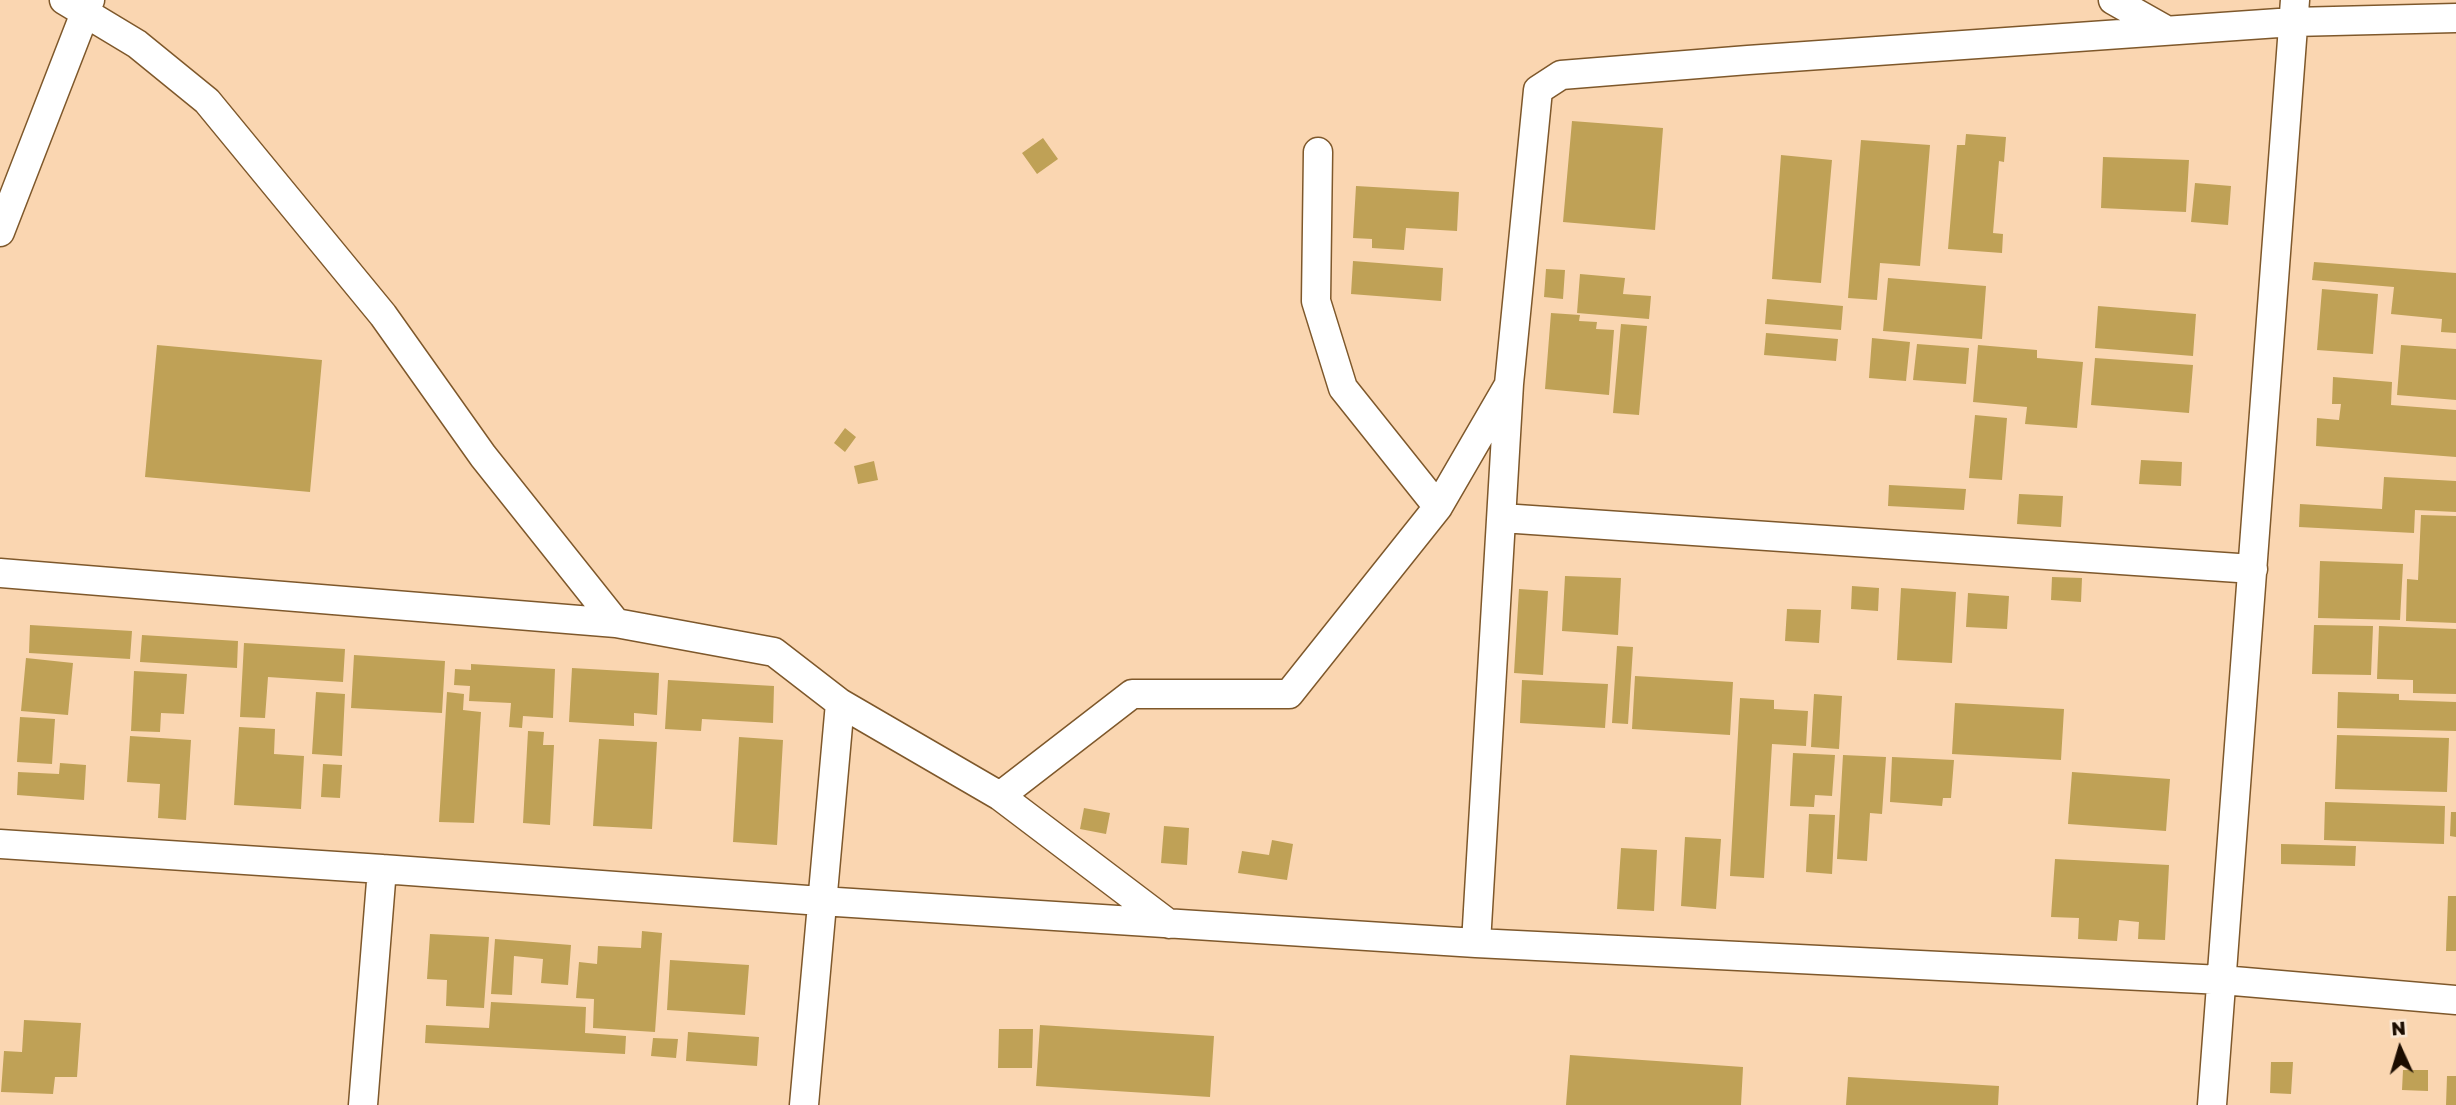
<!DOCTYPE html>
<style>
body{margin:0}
#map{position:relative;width:2456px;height:1105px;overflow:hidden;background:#fad6b1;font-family:"Golos Text",sans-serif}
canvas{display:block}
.north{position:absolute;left:2365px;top:1014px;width:70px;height:70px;-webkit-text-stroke:5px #f9e7d4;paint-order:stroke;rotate:356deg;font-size:19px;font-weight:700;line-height:28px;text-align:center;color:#1b0c00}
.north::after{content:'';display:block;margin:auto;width:24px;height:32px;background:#1b0c00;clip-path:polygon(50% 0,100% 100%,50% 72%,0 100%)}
</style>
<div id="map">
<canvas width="2456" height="1105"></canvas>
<div class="north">N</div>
</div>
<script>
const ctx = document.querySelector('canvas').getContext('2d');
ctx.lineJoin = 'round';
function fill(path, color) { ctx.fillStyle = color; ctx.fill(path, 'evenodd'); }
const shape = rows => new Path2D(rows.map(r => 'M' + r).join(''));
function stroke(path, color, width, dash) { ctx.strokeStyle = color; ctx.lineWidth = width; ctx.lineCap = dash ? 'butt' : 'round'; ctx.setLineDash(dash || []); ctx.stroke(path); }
fill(shape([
 [1572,121,1663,128,1655,230,1563,222],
 [1966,134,2006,137,2004,162,1999,161,1993,233,2003,234,2002,253,1948,249,1957,145,1965,145],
 [1043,138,1058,159,1037,174,1022,153],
 [1861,140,1930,145,1920,266,1880,263,1877,300,1848,298],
 [1781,155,1832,160,1821,283,1772,279],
 [2103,157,2189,160,2186,212,2101,208],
 [2195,183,2231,186,2228,225,2191,222],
 [1356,186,1459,192,1457,231,1406,228,1404,250,1372,248,1372,239,1353,238],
 [1353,261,1443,268,1441,301,1351,294],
 [2314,262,2456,273,2456,333,2441,332,2442,319,2391,314,2394,287,2312,280],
 [1546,269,1565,270,1563,299,1544,297],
 [1580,274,1625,278,1623,294,1651,296,1649,319,1577,313],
 [1888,278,1986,286,1982,339,1883,331],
 [2322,289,2378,294,2373,354,2317,350],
 [1767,299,1843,306,1841,330,1765,324],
 [2098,306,2196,314,2193,356,2095,348],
 [1551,313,1580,315,1579,321,1597,322,1596,329,1614,330,1609,395,1545,389],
 [1621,324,1647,326,1639,415,1613,413],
 [1766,333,1838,339,1836,361,1764,355],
 [1872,338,1910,342,1906,381,1869,378],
 [1917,344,1969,348,1966,384,1913,380],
 [157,345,322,360,310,492,145,477],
 [1978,345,2037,350,2037,358,2083,362,2077,428,2025,424,2027,407,1973,402],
 [2401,345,2456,349,2456,400,2397,395],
 [2095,358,2193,365,2189,413,2091,405],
 [2333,377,2392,382,2391,405,2456,410,2456,457,2316,446,2317,418,2339,420,2341,404,2332,404],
 [1975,415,2007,418,2002,480,1969,478],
 [845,428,856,437,845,452,834,443],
 [2141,460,2182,462,2181,486,2139,484],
 [874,461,878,480,858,484,854,466],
 [2384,477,2456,481,2456,512,2415,510,2414,533,2299,527,2300,504,2382,509],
 [1889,485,1966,489,1964,510,1888,506],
 [2019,494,2063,496,2061,527,2017,524],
 [2421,515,2456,516,2456,623,2406,621,2407,579,2418,580],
 [2320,561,2403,564,2400,620,2318,618],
 [1565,576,1621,578,1618,635,1562,631],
 [2052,577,2082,578,2081,602,2051,600],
 [1852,586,1879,588,1878,611,1851,609],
 [1901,588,1956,592,1952,663,1897,660],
 [1519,589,1548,591,1543,675,1514,673],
 [1968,593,2009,596,2007,629,1966,627],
 [1787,609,1821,610,1819,643,1785,641],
 [30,625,132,631,130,659,29,653],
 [2314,625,2373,626,2371,675,2312,674],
 [2379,626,2456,629,2456,694,2413,693,2413,680,2377,679],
 [142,635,238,641,237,668,140,662],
 [244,643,345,649,343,682,268,677,265,718,240,717],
 [1617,646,1633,647,1628,724,1612,723],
 [354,655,445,661,442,713,351,708],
 [26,658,73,663,68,715,21,711],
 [471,664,555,669,553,718,523,716,522,728,509,727,511,703,469,701,470,686,454,685,455,669,471,670],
 [572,668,659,673,657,715,634,713,634,726,569,722],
 [134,671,187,674,184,714,161,713,160,732,131,731],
 [1635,676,1733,682,1730,735,1632,729],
 [668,680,774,686,773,723,702,719,701,731,665,729],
 [1522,680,1608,684,1605,728,1520,723],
 [316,692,345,694,342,756,312,754],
 [447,692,464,694,463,710,481,712,474,823,439,822],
 [2338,692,2399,694,2399,700,2456,702,2456,731,2337,728],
 [1814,694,1842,696,1839,749,1811,747],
 [1740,698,1774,700,1774,709,1808,711,1806,746,1772,744,1764,878,1730,876],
 [1955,703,2064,709,2061,760,1952,754],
 [20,717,55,719,52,764,17,762],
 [239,727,275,729,274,754,304,756,301,809,234,805],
 [528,731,544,732,543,745,554,745,550,825,523,823],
 [2337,735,2449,738,2447,792,2335,789],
 [130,736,191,740,186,820,158,818,160,784,127,782],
 [739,737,783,740,777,845,733,842],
 [599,739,657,742,652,829,593,826],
 [1793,753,1835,755,1832,796,1815,795,1814,807,1790,806],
 [1843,755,1886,757,1882,814,1870,813,1867,861,1837,859],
 [1892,757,1954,760,1951,798,1943,798,1942,806,1890,802],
 [60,763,86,765,84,800,17,795,18,772,59,774],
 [323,764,342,765,340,798,321,797],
 [2072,772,2170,779,2166,831,2068,824],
 [2325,802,2445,806,2444,844,2324,840],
 [1084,808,1110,813,1106,834,1080,829],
 [2451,812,2456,812,2456,837,2450,836],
 [1809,814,1835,815,1832,874,1806,872],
 [1164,826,1189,828,1187,865,1161,863],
 [1685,837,1721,839,1716,909,1681,906],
 [1272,840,1293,844,1287,880,1238,873,1242,851,1269,855],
 [2281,844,2356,846,2355,866,2281,864],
 [1621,848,1657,850,1654,911,1617,909],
 [2055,859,2169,865,2165,940,2138,939,2139,922,2119,920,2117,941,2078,939,2079,918,2051,917],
 [2448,896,2456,896,2456,951,2446,951],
 [642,931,662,933,655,1032,593,1028,594,999,576,998,579,962,597,964,598,946,641,948],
 [430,934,489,937,484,1008,446,1006,447,980,427,979],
 [495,939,571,945,568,985,541,983,543,959,514,956,512,995,491,994],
 [670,960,749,965,745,1015,667,1010],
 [491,1002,586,1007,585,1033,626,1036,625,1054,425,1043,426,1025,489,1028],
 [24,1020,81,1023,77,1077,55,1077,53,1094,1,1092,4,1051,22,1052],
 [1040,1025,1214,1036,1210,1097,1036,1086],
 [999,1029,1033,1029,1032,1068,998,1068],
 [688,1032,759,1037,757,1066,686,1061],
 [653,1038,678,1039,676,1058,651,1056],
 [1570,1055,1743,1067,1741,1105,1566,1105],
 [2271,1062,2293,1062,2291,1094,2270,1093],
 [2403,1070,2428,1070,2428,1091,2402,1090],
 [2447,1076,2456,1076,2456,1105,2446,1105],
 [1848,1077,1999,1086,1998,1105,1846,1105]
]), '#bfa156');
const minor = shape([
 [64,0,137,44,207,101,383,315,483,456,616,623,774,652,840,703,1000,796,1169,924],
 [2113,0,2166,30],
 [1318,152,1316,301,1343,388,1438,507],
 [0,232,90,0],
 [1502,518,2253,569],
 [0,573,616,623],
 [1000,796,1132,694,1289,694,1438,507,1507,388],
 [0,844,382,869,821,901,1476,943,2222,980,2456,1000],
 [1476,943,1509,384,1538,90,1561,75,1748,60,2293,22,2456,18],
 [363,1105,382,869],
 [804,1105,840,703],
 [2212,1105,2295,0]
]);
stroke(minor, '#7e582b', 31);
stroke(minor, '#fff', 28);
</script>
